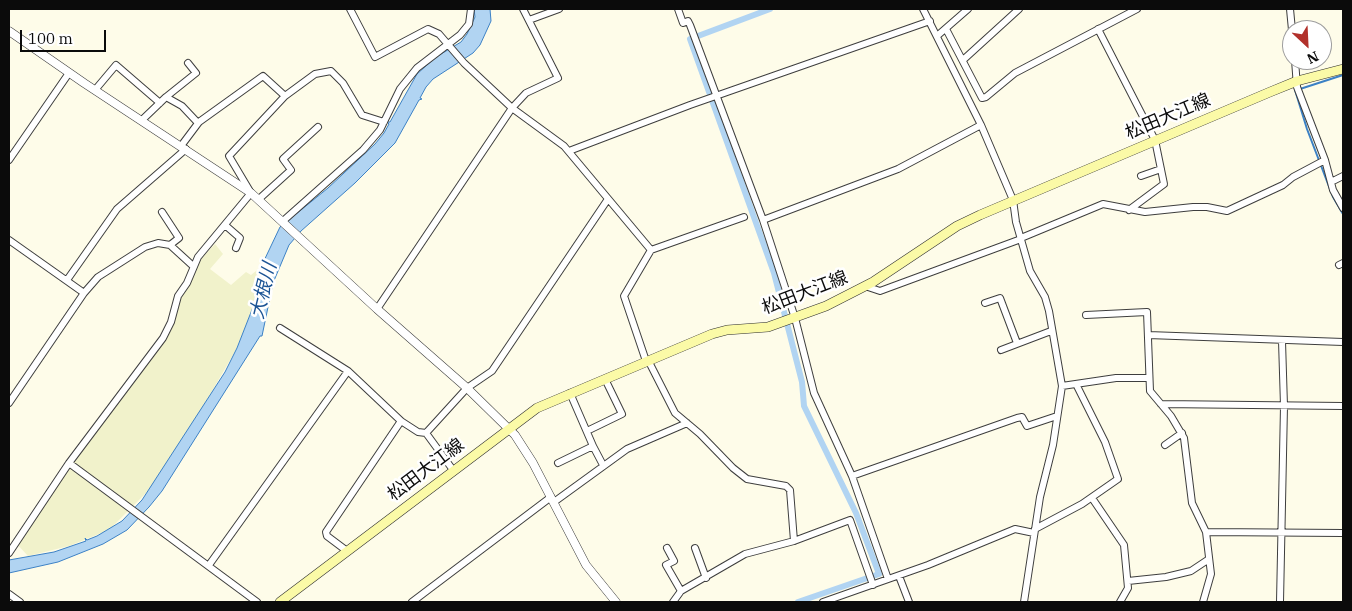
<!DOCTYPE html>
<meta charset="utf-8">
<style>
body{margin:0}
#map{position:relative;width:1352px;height:611px;overflow:hidden;background:#fefce9;font-family:"IBM Plex Serif",serif}
canvas{display:block}
.frame{position:absolute;inset:0;border:10px solid #0b0b0b;pointer-events:none}
.north{position:absolute;left:1282px;top:20px;width:50px;height:50px;box-sizing:border-box;background:#fff;border:1px solid #9d9d9d;border-radius:50%;rotate:155deg;font-size:14px;font-weight:700;line-height:20px;text-align:center;color:#0b0b0b}
.north::after{content:'';display:block;margin:auto;width:18px;height:22px;background:#b2312b;clip-path:polygon(50% 0,100% 100%,50% 72%,0 100%)}
.scale{position:absolute;left:20px;top:30px;width:86px;height:22px;box-sizing:border-box;border:2px solid #0b0b0b;border-top:0;padding-left:6px;font-size:15px;line-height:18px;white-space:nowrap;color:#0b0b0b;-webkit-text-stroke:4px #fff;paint-order:stroke}
</style>
<div id="map">
<canvas width="1352" height="611"></canvas>
<div class="frame"></div>
<div class="north">N</div>
<div class="scale">100 m</div>
</div>
<script>
const ctx = document.querySelector('canvas').getContext('2d');
ctx.lineJoin = 'round';
function fill(path, color) { ctx.fillStyle = color; ctx.fill(path, 'evenodd'); }
const shape = rows => new Path2D(rows.map(r => 'M' + r).join(''));
function stroke(path, color, width, dash) { ctx.strokeStyle = color; ctx.lineWidth = width; ctx.lineCap = dash ? 'butt' : 'round'; ctx.setLineDash(dash || []); ctx.stroke(path); }
function drawText(font, color, halo, rows, align = 'center') {
  ctx.font = font + ' "IBM Plex Serif","Noto Sans JP",serif'; ctx.lineWidth = 5; ctx.setLineDash([]); ctx.textBaseline = 'middle'; ctx.strokeStyle = halo; ctx.fillStyle = color; for (const [text, x, y, turn = 0] of rows) {
    ctx.save(); ctx.translate(x, y); ctx.rotate((+turn || 0) * Math.PI / 180); ctx.textAlign = isNaN(turn) ? turn : align; if (halo) ctx.strokeText(text, 0, 0); ctx.fillText(text, 0, 0); ctx.restore();
  }
}
fill(shape([
 [215,244,223,254,210,269,231,285,246,272,251,275,261,267,255,302,237,348,204,405,151,488,109,530,69,546,28,556,15,542,69,463,133,384,167,330,192,269]
]), '#f1f2cb');
const water = shape([
 [474,9,490,9,491,21,480,45,473,53,433,79,426,87,420,98,422,99,419,100,395,143,355,183,301,231,289,245,273,283,262,336,260,336,162,491,149,507,127,530,103,544,58,562,9,573,9,560,54,552,86,541,85,538,87,540,97,536,122,521,142,500,225,372,237,348,255,302,261,267,280,227,328,188,375,144,384,133,389,124,387,122,390,122,417,74,436,57,461,42,467,34,475,17,474,9]
]);
fill(water, '#b1d4f2');
stroke(water, '#3c81c5', 1);
stroke(shape([
 [1300,89,1343,75],
 [1295,90,1307,129,1333,197,1343,214]
]), '#3c81c5', 2);
stroke(shape([
 [770,9,690,39,774,273,802,382,804,406,856,513,879,574,798,602]
]), '#b1d4f2', 6);
const minor = shape([
 [350,9,375,57,428,29,439,34,464,63,512,108,564,146,651,250],
 [678,9,683,23,688,21,690,25,763,220,795,318,814,393,852,476,888,579],
 [923,9,981,125,1013,200,1016,222,1030,271,1045,297,1049,311,1062,386,1053,445,1040,497,1024,602],
 [1290,9,1292,30],
 [529,20,559,9],
 [946,29,982,98,986,97,1015,73,1137,9],
 [1098,29,1155,140,1164,184,1129,210],
 [937,36,968,9],
 [963,60,1019,9],
 [1295,60,1297,87,1325,160,1333,190,1343,208],
 [95,90,116,65,160,103],
 [166,97,196,73,188,63],
 [142,120,166,97,182,106,198,123],
 [181,146,199,122,263,76,285,96],
 [569,151,690,105,930,21],
 [9,160,69,73],
 [1141,176,1161,169],
 [1331,182,1343,176],
 [259,199,291,170,283,159,318,127],
 [162,212,179,238,170,245],
 [763,220,898,169,981,125],
 [283,221,363,150,380,130,400,89,417,68,460,35,469,24,471,9],
 [225,225,240,238,236,248],
 [1021,238,1103,204,1145,212,1193,207,1207,207,1227,211,1283,185,1293,177,1325,160],
 [9,240,84,293,9,403],
 [1339,265,1343,263],
 [67,280,117,209,186,149],
 [865,286,880,291,1021,239],
 [84,293,98,277,145,247,158,243,170,245,193,266],
 [985,303,1000,298,1017,343],
 [377,309,512,108,526,93,558,78,523,9],
 [1086,315,1147,312,1150,391,1171,416,1184,438,1192,503,1206,532,1211,574,1203,602],
 [280,328,348,371,401,421,418,432,426,433,467,388,492,371,608,199],
 [1148,335,1343,342],
 [1001,350,1051,331],
 [648,360,675,413,700,434,733,468,747,479,786,486,790,490,794,541],
 [646,361,624,296,651,250,744,217],
 [1062,386,1116,378,1149,378],
 [1161,404,1343,406],
 [587,431,622,414,605,379],
 [426,433,453,470],
 [1165,445,1182,433],
 [593,446,603,465],
 [69,463,257,602],
 [558,463,593,446,570,393],
 [852,476,1017,418,1022,417,1027,426,1057,416],
 [1092,498,1124,545,1128,588,1120,602],
 [554,502,627,449,687,423],
 [1035,529,1082,504,1118,479,1105,442,1077,386],
 [1206,532,1343,533],
 [667,548,674,561,666,565,681,591],
 [695,548,706,578],
 [347,551,327,536,326,532,401,421],
 [9,553,69,463,163,338,171,322,178,296,187,283,198,257,251,193,229,156,285,96,315,74,331,71,343,83,362,115,384,122],
 [209,565,348,371],
 [899,576,909,602],
 [1128,581,1166,577,1191,571,1209,559],
 [9,594,20,602],
 [412,602,551,497],
 [673,602,681,591,745,554,794,541,850,520,873,585],
 [823,602,928,565,1015,529,1034,533],
 [1280,602,1284,406,1282,341]
]);
const tertiary = shape([
 [9,31,84,83,251,193,377,309,467,388,515,435,533,463,586,565,616,602]
]);
const secondary = shape([
 [280,602,537,408,712,334,727,330,768,327,826,306,873,282,957,226,980,215,1270,92,1297,81,1343,69]
]);
stroke(minor, '#3e3e3e', 8);
stroke(tertiary, '#3e3e3e', 9);
stroke(secondary, '#2d2d2d', 10);
stroke(minor, '#fff', 6);
stroke(tertiary, '#fff', 8);
stroke(secondary, '#fbfaa7', 9);
drawText('18px', '#0b0b0b', '#fff', [
 ["松田大江線",1168,117,-23],
 ["松田大江線",805,293,-21],
 ["松田大江線",426,470,-37]
]);
drawText('italic 19px', '#1c5495', '#fff', [
 ["大根川",264,291,-76]
]);
</script>
